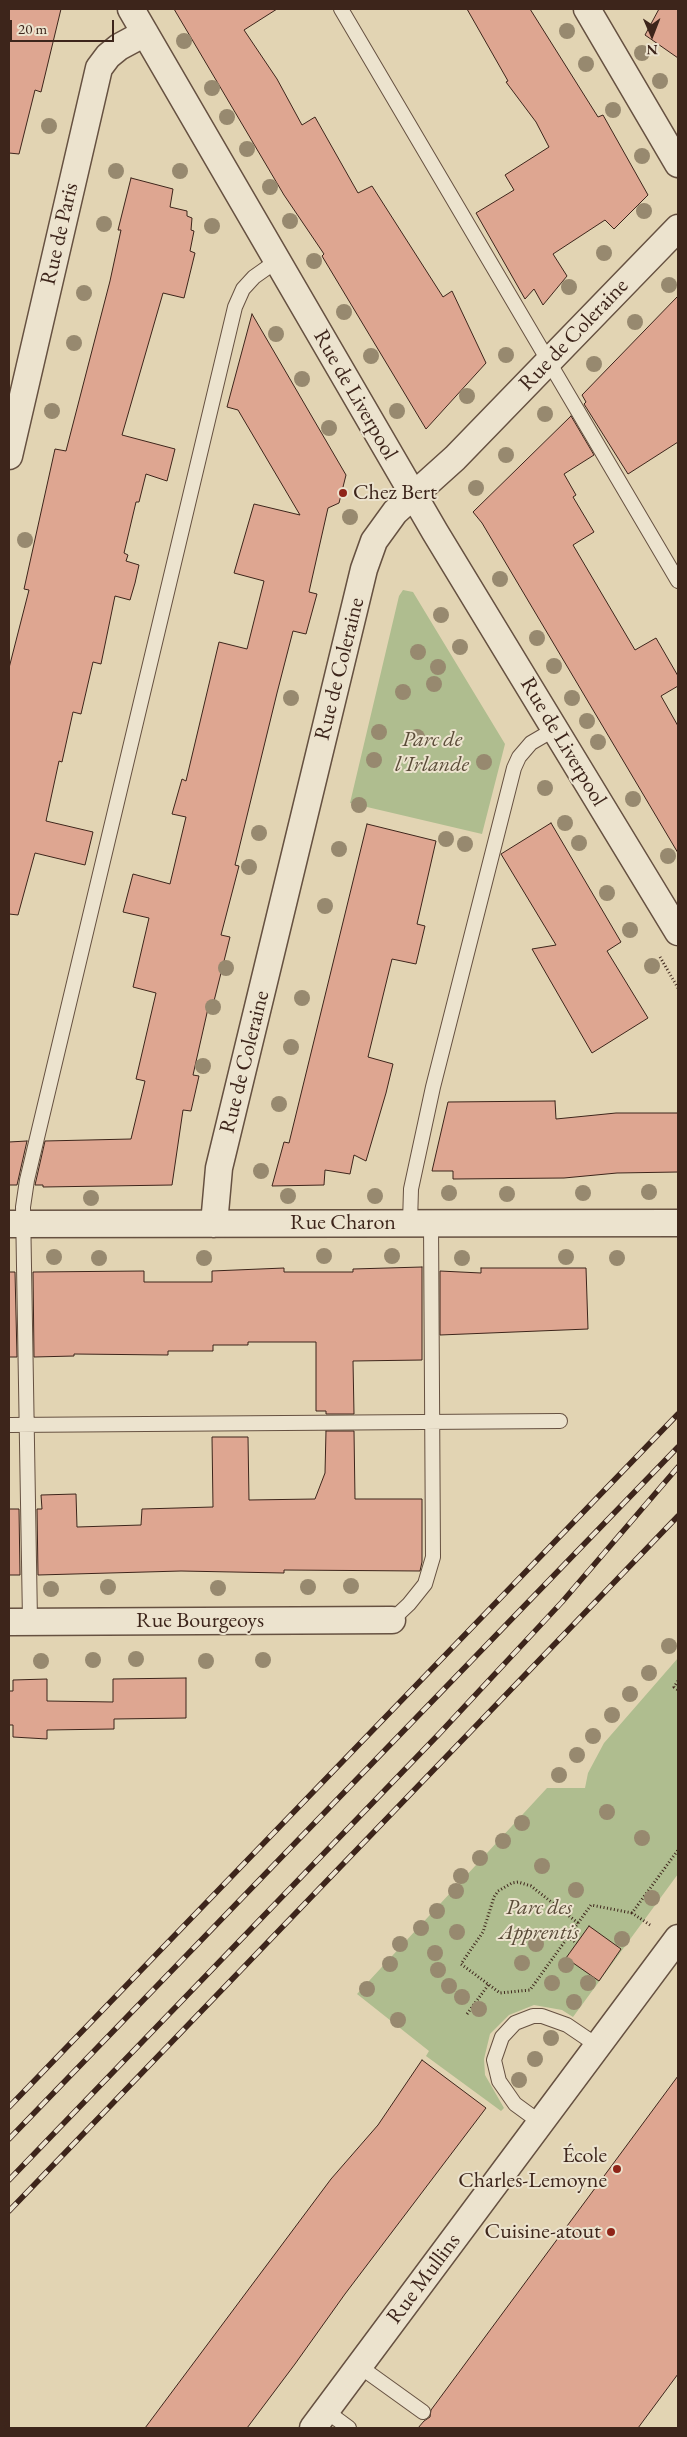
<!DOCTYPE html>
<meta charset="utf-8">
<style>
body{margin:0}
#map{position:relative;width:687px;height:2437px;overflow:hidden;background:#e2d4b3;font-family:"EB Garamond",serif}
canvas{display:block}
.frame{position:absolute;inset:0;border:10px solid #3d251b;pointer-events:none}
.north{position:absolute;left:627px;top:10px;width:50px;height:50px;-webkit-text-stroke:4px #ece3ce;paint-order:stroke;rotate:179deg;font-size:14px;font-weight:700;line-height:20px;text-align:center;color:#3d251b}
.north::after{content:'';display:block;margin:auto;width:18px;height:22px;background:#3d251b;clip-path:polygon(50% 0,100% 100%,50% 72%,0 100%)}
.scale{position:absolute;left:10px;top:20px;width:104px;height:22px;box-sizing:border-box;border:2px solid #3d251b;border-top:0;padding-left:6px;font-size:15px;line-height:18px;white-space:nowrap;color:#3d251b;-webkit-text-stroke:4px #ece3ce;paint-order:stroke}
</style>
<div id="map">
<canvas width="687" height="2437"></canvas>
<div class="frame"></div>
<div class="north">N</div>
<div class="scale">20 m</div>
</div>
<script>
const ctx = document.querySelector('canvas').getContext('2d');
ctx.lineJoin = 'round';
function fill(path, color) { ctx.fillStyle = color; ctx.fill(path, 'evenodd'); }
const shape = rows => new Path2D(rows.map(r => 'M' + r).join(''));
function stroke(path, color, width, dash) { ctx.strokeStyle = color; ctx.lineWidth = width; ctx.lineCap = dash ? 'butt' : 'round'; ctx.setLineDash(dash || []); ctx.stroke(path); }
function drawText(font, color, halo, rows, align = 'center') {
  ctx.font = font + ' "EB Garamond",serif'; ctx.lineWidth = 4; ctx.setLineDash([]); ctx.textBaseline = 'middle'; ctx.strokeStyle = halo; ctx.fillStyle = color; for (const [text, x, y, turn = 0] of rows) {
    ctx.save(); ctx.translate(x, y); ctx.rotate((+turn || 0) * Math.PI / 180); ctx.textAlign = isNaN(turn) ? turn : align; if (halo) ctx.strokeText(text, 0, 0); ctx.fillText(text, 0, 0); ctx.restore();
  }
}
fill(shape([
 [403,590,413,592,505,744,482,834,350,803,399,596],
 [678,1658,678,1874,573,2017,562,2010,534,2005,509,2015,490,2034,484,2059,485,2075,504,2108,501,2111,426,2056,429,2051,357,1994,547,1788,585,1788,588,1773,604,1743]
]), '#afbd8f');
const building = shape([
 [9,9,61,9,41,92,35,90,19,154,9,153,9,9],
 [174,9,277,9,244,30,277,79,302,125,315,117,358,193,372,186,443,297,452,291,486,363,426,429,322,256,324,254,284,195,174,9],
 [467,9,530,9,598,117,603,115,648,195,614,229,605,220,553,254,567,276,543,305,534,289,525,299,476,213,514,190,505,175,549,147,536,122,506,82,508,81,467,9],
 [659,9,678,9,678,58,645,35,659,9],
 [131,178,173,189,170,207,187,211,187,216,192,218,191,230,194,231,190,251,195,253,184,298,163,293,122,435,175,449,167,481,146,474,139,502,136,502,124,553,128,555,126,561,139,565,135,583,130,600,115,596,101,664,93,662,81,714,73,712,62,762,59,761,46,821,93,832,85,865,35,853,18,915,9,914,9,668,29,590,24,589,55,449,66,451,110,281,121,230,118,230,131,178],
 [678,296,678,442,628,474,584,404,586,402,582,395,678,296],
 [252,314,346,475,339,503,328,508,309,592,317,594,306,634,293,631,277,693,235,865,239,866,221,935,230,937,213,1005,209,1004,193,1075,199,1076,191,1111,183,1110,172,1185,43,1187,43,1185,35,1185,45,1141,131,1139,145,1081,136,1079,156,993,133,987,149,918,123,912,133,874,170,884,186,817,172,814,182,779,186,781,219,642,247,649,264,581,234,573,254,504,300,515,238,410,227,407,252,314],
 [571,416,594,455,564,474,576,495,573,497,594,532,573,545,635,650,656,638,678,676,678,686,661,696,678,726,678,853,482,523,473,512,571,416],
 [551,823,621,942,607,951,648,1018,592,1053,532,949,556,945,501,854,551,823],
 [367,824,436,841,417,924,425,926,416,964,392,959,368,1057,393,1064,386,1093,366,1161,354,1155,350,1174,325,1170,324,1185,272,1186,284,1142,289,1143,367,824],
 [555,1101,556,1119,616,1113,678,1113,678,1172,617,1173,564,1178,453,1179,453,1171,432,1171,448,1102,555,1101],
 [27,1141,17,1185,9,1185,9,1142,27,1141],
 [422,1267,422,1360,353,1361,354,1414,326,1414,326,1411,316,1411,316,1342,248,1342,248,1345,213,1345,213,1351,168,1351,168,1355,74,1354,74,1356,34,1357,33,1272,144,1271,144,1282,212,1282,212,1271,284,1268,284,1272,353,1272,353,1269,422,1267],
 [481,1268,586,1268,588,1329,440,1335,440,1271,481,1273,481,1268],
 [9,1272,15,1272,17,1357,9,1357,9,1272],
 [326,1431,354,1431,355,1499,422,1499,422,1562,420,1571,284,1570,284,1573,181,1571,38,1575,37,1509,42,1509,41,1495,76,1494,77,1527,141,1525,142,1509,213,1507,212,1437,248,1437,249,1500,315,1499,325,1473,326,1431],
 [9,1509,19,1509,20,1575,9,1575,9,1509],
 [186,1678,186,1718,114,1719,114,1729,47,1730,47,1739,13,1737,13,1725,9,1725,9,1691,13,1691,13,1680,47,1679,47,1701,113,1702,113,1679,186,1678],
 [589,1926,621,1949,599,1981,566,1958,589,1926],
 [422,2060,486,2108,345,2294,295,2364,247,2428,145,2428,331,2179,378,2125,422,2060],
 [678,2076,678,2374,638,2428,418,2428,424,2421,430,2417,431,2410,678,2076]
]);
fill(building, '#dea691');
stroke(building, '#3d251b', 1);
const lane = shape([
 [341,9,678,581],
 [410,1223,411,1189,433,1087,514,768,519,757,531,743,555,729],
 [9,1425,560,1421],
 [392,1620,409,1604,425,1584,433,1557,431,1223],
 [30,1621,23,1207,27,1180,235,307,243,289,254,277,278,260],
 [541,2123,515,2104,499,2081,494,2060,502,2037,515,2023,533,2016,542,2016,567,2025,598,2046],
 [359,2366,423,2412],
 [326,2411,349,2428]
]);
const street = shape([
 [131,9,435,532,678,932],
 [587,9,678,164],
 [9,456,99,68,108,56,119,47,145,33],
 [9,1224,678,1223],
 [214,1224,219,1168,364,569,374,541,395,512,455,458,678,228],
 [9,1622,392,1620],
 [313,2428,678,1938]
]);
stroke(lane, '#665141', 16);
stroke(street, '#665141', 29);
stroke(shape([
 [660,957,678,988],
 [678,1681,674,1687,678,1690],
 [578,1923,531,1886,518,1882,512,1883,498,1891,494,1897,483,1932,461,1964,500,1993,530,1990,568,1937,591,1905,632,1913],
 [650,1925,632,1913,678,1850],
 [568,1937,577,1943],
 [467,2014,489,1984]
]), '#3d251b', 3, [1, 2.5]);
stroke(lane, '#ece3ce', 14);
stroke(street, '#ece3ce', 26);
const rail = shape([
 [9,2107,678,1414],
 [9,2139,678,1447],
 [9,2180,439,1734,562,1602,678,1467],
 [9,2211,678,1516]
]);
stroke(rail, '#3d251b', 5.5);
stroke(rail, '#ece3ce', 4, [11]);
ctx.fillStyle = '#97896f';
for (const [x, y] of [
 [567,31],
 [184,41],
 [642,53],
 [586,64],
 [660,81],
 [212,88],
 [613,110],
 [227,117],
 [49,126],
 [247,149],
 [642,156],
 [116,171],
 [180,171],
 [270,187],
 [644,211],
 [290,221],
 [104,224],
 [212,226],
 [604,253],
 [314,261],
 [669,285],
 [569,287],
 [84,293],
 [344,312],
 [635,322],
 [276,334],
 [74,343],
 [506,355],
 [371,356],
 [594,364],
 [302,379],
 [467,396],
 [52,411],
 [397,411],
 [545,414],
 [329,428],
 [506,455],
 [476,488],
 [350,517],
 [25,540],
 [500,579],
 [441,615],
 [537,638],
 [460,647],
 [418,652],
 [554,666],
 [438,667],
 [434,684],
 [403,692],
 [291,698],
 [572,698],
 [587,721],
 [379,732],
 [417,737],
 [598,742],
 [374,760],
 [484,762],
 [545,788],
 [633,799],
 [359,805],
 [565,823],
 [259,833],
 [446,839],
 [579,843],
 [465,844],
 [339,849],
 [668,856],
 [249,867],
 [607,893],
 [325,906],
 [630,930],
 [652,966],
 [226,968],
 [302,998],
 [213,1007],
 [291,1047],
 [203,1066],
 [279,1104],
 [261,1171],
 [649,1192],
 [449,1193],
 [583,1193],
 [507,1194],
 [288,1196],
 [375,1196],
 [91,1198],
 [324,1256],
 [392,1256],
 [54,1257],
 [566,1257],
 [99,1258],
 [204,1258],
 [462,1258],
 [617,1258],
 [351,1586],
 [108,1587],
 [308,1587],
 [218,1588],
 [51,1589],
 [669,1646],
 [136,1659],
 [93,1660],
 [263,1660],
 [41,1661],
 [206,1661],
 [649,1673],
 [630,1694],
 [612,1715],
 [593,1736],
 [577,1755],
 [559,1775],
 [607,1812],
 [522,1823],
 [642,1838],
 [503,1841],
 [480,1858],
 [542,1866],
 [461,1876],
 [576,1890],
 [456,1891],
 [652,1898],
 [437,1911],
 [421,1928],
 [457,1932],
 [622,1939],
 [400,1944],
 [536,1944],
 [435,1953],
 [522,1963],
 [390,1964],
 [566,1965],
 [438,1970],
 [552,1983],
 [588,1983],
 [449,1986],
 [367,1989],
 [462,1997],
 [574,2002],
 [479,2009],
 [398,2020],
 [551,2038],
 [535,2059],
 [519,2080]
]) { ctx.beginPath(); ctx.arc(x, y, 8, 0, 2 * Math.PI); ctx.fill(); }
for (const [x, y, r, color] of [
 [343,493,5,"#8f2418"],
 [617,2169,5,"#8f2418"],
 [611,2232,5,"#8f2418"]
]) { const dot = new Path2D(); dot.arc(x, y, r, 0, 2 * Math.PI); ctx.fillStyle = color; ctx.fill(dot); stroke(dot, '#ece3ce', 2); }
drawText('22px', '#3d251b', '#ece3ce', [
 ["Rue de Paris",60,234,-77],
 ["Rue de Coleraine",574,335,-46],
 ["Rue de Liverpool",355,395,60],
 ["Rue de Coleraine",340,669,-76],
 ["Rue de Liverpool",563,742,59],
 ["Rue de Coleraine",245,1062,-76],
 ["Rue Charon",343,1223],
 ["Rue Bourgeoys",200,1621],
 ["Rue Mullins",424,2279,-53]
]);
drawText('22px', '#3d251b', '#ece3ce', [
 ["Chez Bert",353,493,"left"],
 ["École",607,2156],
 ["Charles-Lemoyne",607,2181],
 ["Cuisine-atout",601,2232]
], 'right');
drawText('italic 22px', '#5a4b38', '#ece3ce', [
 ["Parc de",432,740],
 ["l'Irlande",432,765],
 ["Parc des",539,1908],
 ["Apprentis",539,1933]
]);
</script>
